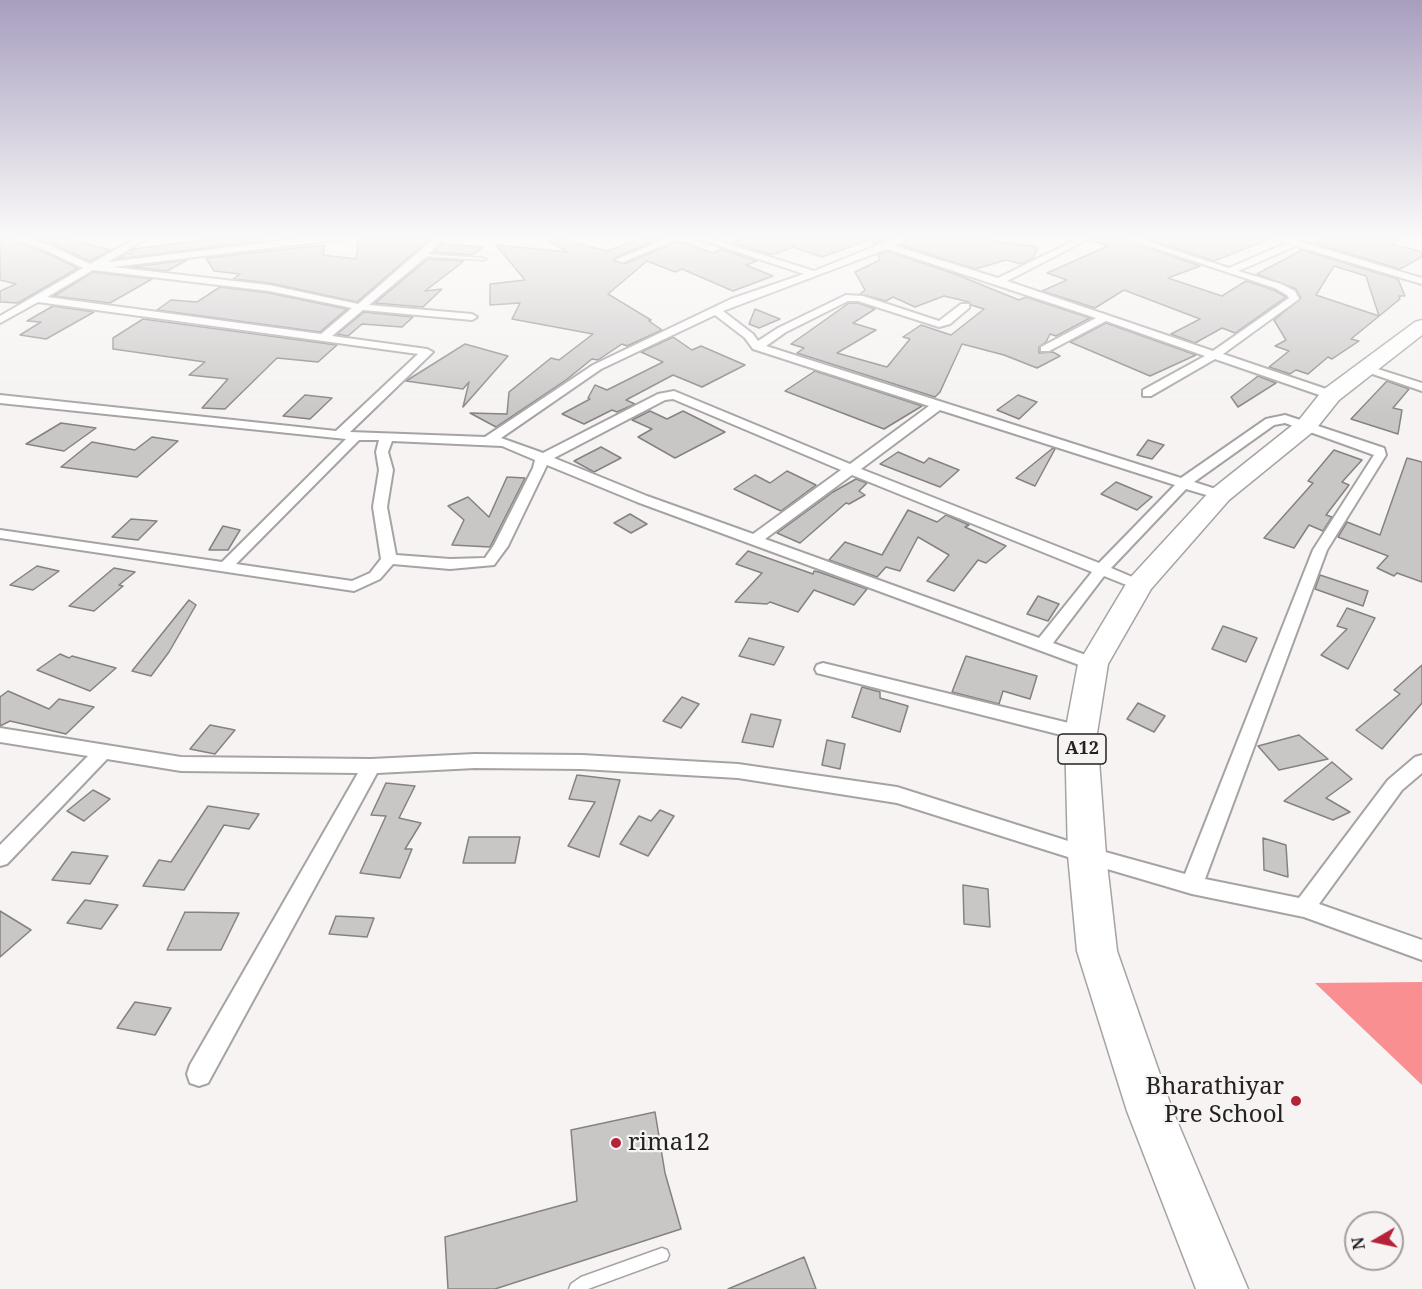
<!DOCTYPE html>
<style>
body{margin:0}
#map{position:relative;width:1422px;height:1289px;overflow:hidden;background:#f6f3f2;font-family:"Noto Serif",serif}
canvas{display:block}
.north{position:absolute;left:1344px;top:1211px;width:60px;height:60px;box-sizing:border-box;background:#f6f3f2;border:2px solid #a29f9e;border-radius:50%;rotate:261deg;font-size:16px;font-weight:700;line-height:24px;text-align:center;color:#232221}
.north::after{content:'';display:block;margin:auto;width:21px;height:27px;background:#b52339;clip-path:polygon(50% 0,100% 100%,50% 72%,0 100%)}
</style>
<div id="map">
<canvas width="1422" height="1289"></canvas>
<div class="north">N</div>
</div>
<script>
const ctx = document.querySelector('canvas').getContext('2d');
ctx.lineJoin = 'round';
function fill(path, color) { ctx.fillStyle = color; ctx.fill(path, 'evenodd'); }
const shape = rows => new Path2D(rows.map(r => 'M' + r).join(''));
function stroke(path, color, width, dash) { ctx.strokeStyle = color; ctx.lineWidth = width; ctx.lineCap = dash ? 'butt' : 'round'; ctx.setLineDash(dash || []); ctx.stroke(path); }
function drawText(font, color, halo, rows, align = 'center') {
  ctx.font = font + ' "Noto Serif",serif'; ctx.lineWidth = 4.5; ctx.setLineDash([]); ctx.textBaseline = 'middle'; ctx.strokeStyle = halo; ctx.fillStyle = color; for (const [text, x, y, turn = 0] of rows) {
    ctx.save(); ctx.translate(x, y); ctx.rotate((+turn || 0) * Math.PI / 180); ctx.textAlign = isNaN(turn) ? turn : align; if (halo) ctx.strokeText(text, 0, 0); ctx.fillText(text, 0, 0); ctx.restore();
  }
}
fill(shape([
 [1422,982,1422,1085,1315,983]
]), '#f98f91');
const building = shape([
 [0,236,44,252,78,268,18,303,0,302,0,291,16,284,0,280,0,236],
 [25,236,53,236,111,250,90,261,52,244,25,236],
 [234,236,261,236,260,241,118,259,127,253,130,254,133,249,234,236],
 [359,236,429,236,425,243,357,302,269,283,233,279,240,274,214,271,206,258,325,245,323,255,356,259,359,236],
 [551,236,607,251,648,236,666,236,614,258,613,261,624,264,679,241,713,253,721,249,757,261,746,265,773,276,733,291,682,269,675,272,647,261,608,294,651,320,649,321,662,330,627,346,622,344,598,360,592,359,566,380,496,427,470,413,507,414,509,392,551,358,559,360,593,334,512,319,520,303,490,305,490,284,525,280,496,245,568,252,549,241,551,236],
 [738,236,894,236,874,244,872,239,822,257,793,247,772,255,732,243,738,240,738,236],
 [913,236,958,236,1038,247,1033,258,1021,264,1006,260,975,269,900,245,913,236],
 [1096,236,1116,236,1200,266,1168,278,1222,296,1246,281,1274,290,1286,297,1235,333,1222,328,1195,343,1171,334,1200,319,1124,290,1095,308,1042,291,1067,280,1047,273,1108,246,1091,240,1096,236],
 [1138,236,1267,236,1270,239,1214,261,1138,236],
 [1328,236,1404,236,1393,244,1422,252,1422,257,1400,269,1314,243,1328,236],
 [441,244,483,247,472,255,433,252,441,244],
 [1302,250,1398,279,1405,296,1399,296,1400,299,1351,339,1359,341,1332,359,1328,357,1308,374,1296,370,1290,374,1269,367,1289,351,1275,346,1286,340,1274,320,1301,298,1296,289,1257,274,1302,250],
 [1334,266,1366,276,1379,316,1316,295,1334,266],
 [887,251,955,274,1019,300,1026,297,1090,318,1056,336,1050,334,1046,342,1039,347,1039,353,1053,352,1060,356,1037,368,1004,355,962,344,940,392,935,397,797,353,804,348,791,344,849,303,858,303,875,309,853,323,876,330,837,353,887,367,910,339,903,337,921,325,951,335,984,309,971,305,969,302,944,296,915,307,893,297,886,301,860,294,865,290,855,272,880,260,878,255,887,251],
 [428,259,464,261,425,291,442,289,423,307,375,303,428,259],
 [187,260,167,271,132,267,187,260],
 [93,272,152,279,110,303,54,296,93,272],
 [220,287,269,293,347,309,320,332,157,310,171,300,197,302,220,287],
 [53,306,94,312,46,339,20,335,41,322,27,321,53,306],
 [755,309,780,319,759,328,749,324,755,309],
 [364,312,413,317,402,327,362,324,348,336,337,334,364,312],
 [143,319,337,345,318,362,277,358,225,409,202,408,228,379,189,375,205,362,113,349,113,338,143,319],
 [1106,323,1196,355,1150,376,1070,342,1106,323],
 [673,337,692,350,701,346,745,365,702,387,673,375,626,400,635,404,617,412,612,410,584,424,562,414,590,399,588,398,595,385,607,390,663,362,641,352,673,337],
 [465,344,508,356,463,407,469,382,463,389,406,381,465,344],
 [815,371,922,406,884,429,785,391,815,371],
 [1258,376,1276,383,1238,407,1231,397,1258,376],
 [1387,381,1409,389,1393,408,1402,410,1398,434,1351,419,1387,381],
 [305,395,332,398,310,419,283,416,305,395],
 [1018,395,1037,402,1019,419,997,410,1018,395],
 [650,411,667,419,683,411,725,432,675,458,638,437,652,429,632,420,650,411],
 [61,423,96,428,64,451,26,444,61,423],
 [152,437,178,441,137,477,61,467,92,442,135,450,152,437],
 [1148,440,1164,445,1152,459,1137,455,1148,440],
 [601,447,621,458,594,472,574,461,601,447],
 [1053,448,1055,449,1035,486,1016,478,1053,448],
 [1334,450,1362,460,1342,482,1349,485,1326,515,1332,517,1323,531,1309,525,1294,548,1264,538,1313,483,1308,481,1334,450],
 [898,452,924,463,929,458,959,470,940,487,880,464,898,452],
 [1407,458,1422,462,1422,582,1397,573,1394,576,1377,568,1388,556,1338,537,1347,522,1380,535,1407,458],
 [787,471,816,485,781,511,734,489,755,475,770,483,787,471],
 [507,477,525,478,490,547,452,545,464,520,448,506,468,497,489,517,507,477],
 [856,479,867,483,859,491,865,495,849,504,846,503,800,543,777,533,833,492,856,479],
 [1116,482,1152,497,1137,510,1101,494,1116,482],
 [908,510,937,522,946,515,969,525,965,527,1006,546,986,563,978,560,954,591,927,581,949,555,918,537,900,571,886,567,877,577,829,560,845,542,882,555,908,510],
 [630,514,647,524,631,533,614,523,630,514],
 [131,519,157,521,138,540,112,537,131,519],
 [223,526,240,530,228,550,209,550,223,526],
 [748,551,813,574,814,571,819,572,867,589,854,605,814,590,798,612,770,602,767,604,735,602,762,573,736,564,748,551],
 [37,566,59,571,33,590,10,585,37,566],
 [114,568,135,572,119,585,123,586,94,611,69,606,114,568],
 [1320,575,1368,591,1363,606,1315,589,1320,575],
 [1038,596,1059,604,1048,621,1027,614,1038,596],
 [189,600,196,605,169,652,151,676,132,671,189,600],
 [1347,608,1375,618,1348,669,1321,655,1347,629,1337,626,1347,608],
 [1223,626,1257,638,1246,662,1212,649,1223,626],
 [749,638,784,647,774,665,739,656,749,638],
 [60,654,69,658,72,656,116,668,90,691,37,670,60,654],
 [966,656,1037,676,1030,699,1003,691,999,704,952,692,966,656],
 [1422,665,1422,703,1382,749,1356,730,1400,694,1394,690,1422,665],
 [862,687,880,692,880,698,908,706,900,732,852,717,862,687],
 [8,691,49,709,59,699,94,707,66,734,10,721,0,726,0,697,8,691],
 [682,697,699,704,681,728,663,721,682,697],
 [1138,703,1165,716,1154,732,1127,719,1138,703],
 [751,714,781,720,773,747,742,742,751,714],
 [210,725,235,730,215,754,190,749,210,725],
 [1299,735,1328,759,1279,770,1258,746,1299,735],
 [827,740,845,744,840,769,822,765,827,740],
 [1332,762,1352,779,1326,798,1350,812,1333,820,1284,801,1332,762],
 [577,775,620,780,599,857,568,846,595,802,569,799,577,775],
 [386,783,415,786,399,818,421,823,405,849,412,849,400,878,360,873,386,816,371,815,386,783],
 [93,790,110,799,84,821,67,811,93,790],
 [208,806,259,814,249,829,224,825,184,890,143,886,159,860,171,862,208,806],
 [660,810,674,816,648,856,620,844,639,816,651,821,660,810],
 [469,837,520,837,515,863,463,863,469,837],
 [1263,838,1286,845,1288,877,1264,870,1263,838],
 [72,852,108,856,90,884,52,880,72,852],
 [963,885,988,889,990,927,964,924,963,885],
 [85,900,118,905,101,929,67,923,85,900],
 [0,911,31,930,0,957,0,911],
 [185,912,239,913,221,950,167,950,185,912],
 [336,916,374,918,367,937,329,934,336,916],
 [135,1002,171,1008,155,1035,117,1028,135,1002],
 [655,1112,665,1173,681,1229,495,1289,448,1289,445,1237,577,1201,571,1130,655,1112],
 [804,1257,816,1289,728,1289,804,1257]
]);
fill(building, '#c9c6c6');
stroke(building, '#868282', 1.5);
const lane = shape([
 [423,254,484,258,486,259,484,260,421,256,421,254,423,254],
 [662,1248,667,1250,669,1255,667,1260,588,1289,569,1289,571,1284,581,1277,662,1248]
]);
const street = shape([
 [4,236,17,236,51,246,90,264,134,239,135,236,143,236,144,240,108,262,322,236,347,236,343,239,113,267,269,285,358,304,437,236,446,236,426,257,369,305,472,314,477,317,472,320,363,310,332,336,427,349,433,352,350,432,485,437,593,365,731,299,804,274,690,236,703,236,814,271,900,236,911,236,895,246,998,278,1083,236,1094,236,1007,281,1213,351,1289,298,1287,295,1275,288,1118,236,1131,236,1229,268,1287,243,1269,236,1282,236,1422,278,1422,284,1296,246,1238,271,1281,284,1295,291,1299,299,1223,354,1335,392,1337,395,1331,399,1215,359,1151,396,1143,396,1143,390,1205,356,1106,321,1049,351,1041,351,1041,347,1096,318,887,249,723,311,753,334,758,341,778,328,846,295,863,296,939,321,961,304,969,304,969,308,950,324,939,327,858,301,848,301,786,332,766,346,1181,478,1266,419,1285,415,1384,448,1386,455,1327,550,1205,879,1299,898,1388,780,1415,757,1422,755,1422,773,1402,790,1319,904,1422,940,1422,960,1304,917,1192,894,1087,863,897,803,738,778,582,769,475,768,377,773,208,1083,199,1086,190,1083,187,1074,190,1065,358,773,181,771,107,759,7,864,0,866,0,845,88,756,0,742,0,728,181,757,371,759,475,754,582,755,738,764,897,787,1087,847,1185,874,1313,550,1374,455,1285,423,1274,425,1194,482,1225,492,1227,495,1220,499,1186,489,1111,568,1144,582,1147,585,1144,588,1134,588,1104,576,1053,643,1099,660,1101,664,1099,668,1093,670,637,502,547,465,508,546,494,565,450,569,393,564,380,579,354,591,0,538,0,530,222,562,346,439,0,403,0,395,336,431,418,354,38,302,0,323,0,316,83,268,45,250,4,236],
 [93,270,269,291,352,308,321,334,47,297,93,270],
 [715,315,745,338,753,349,929,406,850,464,674,391,658,394,543,453,501,438,601,369,715,315],
 [673,399,841,470,753,534,647,496,554,458,665,400,673,399],
 [940,410,1175,485,1099,563,861,469,940,410],
 [359,440,379,440,376,452,379,470,373,507,381,559,370,573,352,581,236,564,359,440],
 [392,441,502,446,535,460,533,468,494,545,485,558,450,559,396,555,387,507,393,470,388,452,392,441],
 [852,475,1092,572,1039,638,765,539,852,475],
 [673,236,685,236,623,262,615,260,673,236],
 [1365,365,1422,383,1422,391,1361,370,1361,366,1365,365],
 [823,663,1081,726,1087,728,1090,733,1087,738,1081,740,817,673,815,669,817,665,823,663]
]);
const highway = shape([
 [1422,320,1422,335,1339,400,1315,430,1229,500,1151,589,1108,664,1097,733,1106,855,1117,951,1172,1109,1248,1289,1196,1289,1127,1111,1077,951,1068,855,1065,733,1078,664,1129,579,1211,490,1299,420,1323,390,1415,322,1422,320]
]);
stroke(lane, '#a6a3a3', 3);
stroke(street, '#a6a3a3', 4);
stroke(highway, '#a6a3a3', 3);
fill(lane, '#fff');
fill(street, '#fff');
fill(highway, '#fff');
const sky = ctx.createLinearGradient(0, 0, 0, 416);
sky.addColorStop(0, '#a79ebe');
sky.addColorStop(0.57, '#fbfaf9');
sky.addColorStop(1, '#fbfaf900');
ctx.fillStyle = sky;
ctx.fillRect(0, 0, 1422, 416);
for (const [x, y, r, color] of [
 [1296,1101,6,"#b52339"],
 [616,1143,6,"#b52339"]
]) { const dot = new Path2D(); dot.arc(x, y, r, 0, 2 * Math.PI); ctx.fillStyle = color; ctx.fill(dot); stroke(dot, '#f6f3f2', 2); }
for (const [x, y, w] of [
 [1082,749,48]
]) { const box = new Path2D(); box.roundRect(x - w / 2, y - 15, w, 30, 4.5); ctx.fillStyle = '#f6f3f2'; ctx.fill(box); stroke(box, '#232221', 1.5); }
drawText('bold 18px', '#232221', null, [
 ["A12",1082,749]
]);
drawText('24px', '#232221', '#f6f3f2', [
 ["Bharathiyar",1284,1087],
 ["Pre School",1284,1115],
 ["rima12",628,1143,"left"]
], 'right');
</script>
